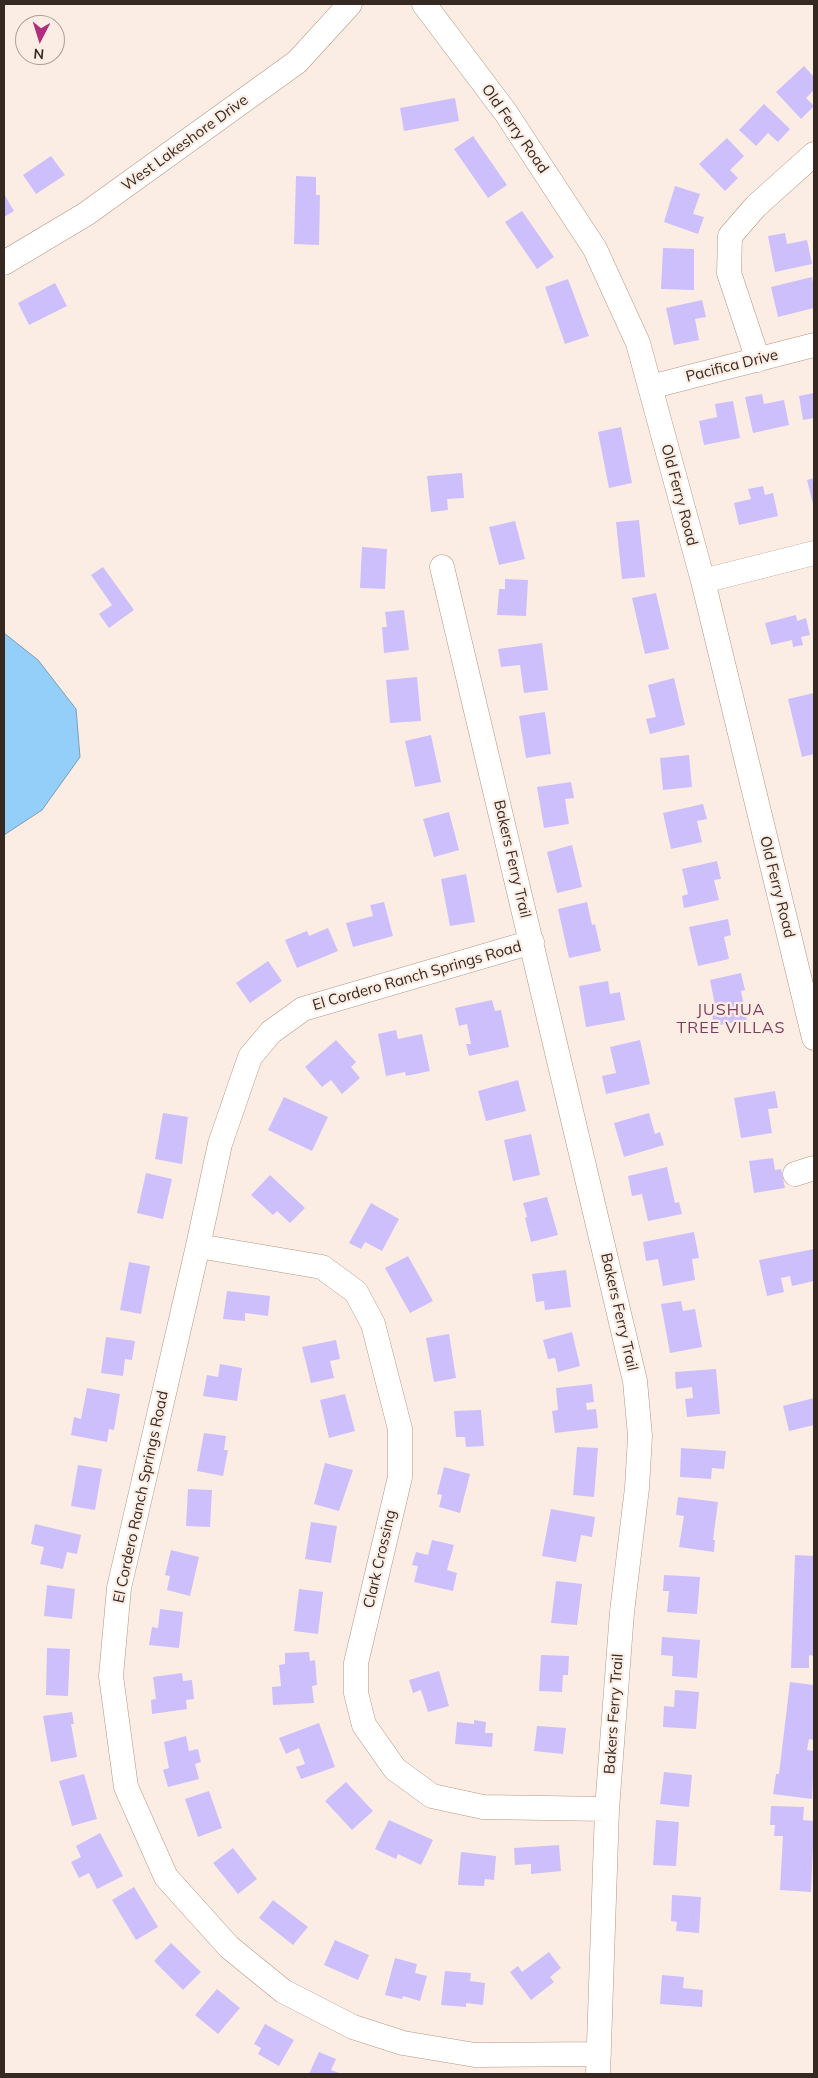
<!DOCTYPE html>
<style>
body{margin:0}
#map{position:relative;width:818px;height:2078px;overflow:hidden;background:#fbede4;font-family:Mulish,sans-serif}
canvas{display:block}
.frame{position:absolute;inset:0;border:5px solid #362921;pointer-events:none}
.north{position:absolute;left:15px;top:15px;width:50px;height:50px;box-sizing:border-box;background:#fbede4;border:1px solid #ac9f96;border-radius:50%;rotate:185deg;font-size:14px;font-weight:700;line-height:20px;text-align:center;color:#362921}
.north::after{content:'';display:block;margin:auto;width:18px;height:22px;background:#b02f7c;clip-path:polygon(50% 0,100% 100%,50% 72%,0 100%)}
</style>
<div id="map">
<canvas width="818" height="2078"></canvas>
<div class="frame"></div>
<div class="north">N</div>
</div>
<script>
const ctx = document.querySelector('canvas').getContext('2d');
ctx.lineJoin = 'round';
function fill(path, color) { ctx.fillStyle = color; ctx.fill(path, 'evenodd'); }
const shape = rows => new Path2D(rows.map(r => 'M' + r).join(''));
function stroke(path, color, width, dash) { ctx.strokeStyle = color; ctx.lineWidth = width; ctx.lineCap = dash ? 'butt' : 'round'; ctx.setLineDash(dash || []); ctx.stroke(path); }
function drawText(font, color, halo, rows, align = 'center') {
  ctx.font = font + ' Mulish,sans-serif'; ctx.lineWidth = 4.5; ctx.setLineDash([]); ctx.textBaseline = 'middle'; ctx.strokeStyle = halo; ctx.fillStyle = color; for (const [text, x, y, turn = 0] of rows) {
    ctx.save(); ctx.translate(x, y); ctx.rotate((+turn || 0) * Math.PI / 180); ctx.textAlign = isNaN(turn) ? turn : align; if (halo) ctx.strokeText(text, 0, 0); ctx.fillText(text, 0, 0); ctx.restore();
  }
}
const water = shape([
 [4,633,38,660,76,709,80,757,42,810,4,835,4,633]
]);
fill(water, '#94cff9');
stroke(water, '#789db8', 1);
fill(shape([
 [804,66,814,77,814,90,806,98,814,106,801,119,776,92],
 [455,98,459,121,404,131,400,108],
 [764,104,790,129,778,142,768,133,756,146,739,130],
 [473,136,507,185,488,198,454,149],
 [727,138,744,156,730,170,738,178,725,191,699,164],
 [51,156,65,175,36,194,23,175],
 [296,176,316,177,316,195,320,195,319,245,294,244],
 [675,186,700,194,693,214,704,217,698,234,664,222],
 [4,194,14,211,4,217],
 [522,211,554,257,537,269,505,222],
 [785,233,787,244,807,240,812,264,775,272,768,236],
 [663,248,694,249,694,290,661,289],
 [812,277,814,289,814,308,778,317,771,287],
 [568,279,589,336,565,344,545,287],
 [55,283,67,306,29,325,18,303],
 [702,300,706,317,695,319,699,340,674,345,666,308],
 [814,393,814,418,803,420,799,396],
 [762,394,764,404,784,400,789,425,753,433,745,397],
 [733,401,740,438,704,445,699,421,717,417,715,404],
 [621,427,632,483,609,488,598,432],
 [462,473,464,498,447,499,448,510,431,512,427,476],
 [814,478,814,504,813,504,807,480],
 [763,486,765,495,773,493,778,516,739,525,734,503,751,499,748,489],
 [639,520,645,577,622,579,616,522],
 [515,521,525,559,499,565,489,527],
 [362,547,387,549,385,589,360,588],
 [103,567,134,610,109,628,99,614,112,605,91,575],
 [505,579,528,580,526,616,497,615,499,589,505,589],
 [656,593,669,649,645,654,632,598],
 [404,610,409,650,384,653,382,627,387,627,385,612],
 [796,615,797,621,806,618,810,635,801,637,803,645,793,647,792,640,771,645,765,623],
 [542,643,548,690,524,693,520,665,501,667,498,649],
 [417,677,421,721,390,723,386,680],
 [674,678,685,725,650,734,646,719,656,717,648,685],
 [814,693,814,754,802,757,788,699],
 [545,712,551,754,526,758,519,716],
 [431,735,441,782,415,787,405,741],
 [689,755,692,787,663,790,660,758],
 [571,782,574,798,565,799,569,824,544,828,537,787],
 [703,804,707,819,697,821,702,842,671,849,663,813],
 [449,812,459,850,434,857,423,819],
 [572,845,582,887,557,893,547,852],
 [717,861,721,879,714,880,719,900,684,908,682,896,688,894,682,869],
 [466,874,475,922,450,926,441,879],
 [384,902,393,936,353,947,346,923,373,916,370,905],
 [587,902,592,925,595,924,601,951,569,958,558,909],
 [728,919,731,935,724,937,729,959,698,966,689,927],
 [328,928,338,951,297,968,285,940,307,931,309,936],
 [268,961,282,981,250,1003,236,983],
 [741,973,745,990,741,991,747,1020,714,1026,712,1015,717,1015,710,980],
 [608,981,610,994,620,992,625,1020,586,1027,579,986],
 [492,1000,495,1011,501,1010,509,1047,469,1056,466,1044,471,1044,467,1024,459,1026,455,1008],
 [396,1030,398,1039,422,1034,430,1071,406,1076,405,1072,386,1076,378,1034],
 [336,1040,356,1062,351,1067,360,1078,342,1094,331,1080,322,1087,305,1067],
 [640,1040,650,1084,606,1094,602,1076,616,1073,610,1047],
 [518,1080,526,1111,486,1121,478,1091],
 [775,1091,778,1108,768,1109,772,1133,741,1138,734,1098],
 [284,1097,328,1117,312,1151,268,1130],
 [163,1113,188,1117,182,1164,155,1159],
 [649,1113,655,1134,660,1132,664,1145,624,1157,614,1123],
 [531,1134,540,1175,513,1181,504,1140],
 [773,1158,775,1170,781,1169,785,1188,754,1193,749,1161],
 [667,1167,675,1203,679,1202,682,1214,648,1221,642,1194,632,1196,628,1176],
 [146,1173,172,1179,163,1219,137,1213],
 [270,1175,305,1208,290,1223,277,1211,273,1215,251,1195],
 [547,1197,558,1235,531,1242,525,1218,527,1217,523,1203],
 [371,1203,399,1219,382,1251,365,1242,361,1249,349,1243],
 [694,1232,699,1258,692,1259,695,1280,663,1286,658,1259,646,1261,643,1242],
 [814,1249,814,1281,792,1286,790,1276,781,1278,784,1292,767,1296,759,1260],
 [408,1256,433,1301,410,1313,385,1268],
 [129,1262,150,1266,141,1314,120,1310],
 [566,1270,571,1307,545,1310,544,1301,536,1302,532,1274],
 [227,1291,270,1296,268,1316,245,1313,245,1321,223,1319],
 [681,1301,683,1311,695,1309,702,1347,670,1353,661,1304],
 [572,1332,580,1366,558,1372,555,1358,548,1359,543,1340],
 [449,1334,456,1378,434,1382,426,1338],
 [106,1337,135,1341,132,1360,125,1359,123,1376,101,1373],
 [336,1340,340,1359,330,1361,334,1378,311,1383,302,1347],
 [220,1364,242,1368,237,1401,203,1396,207,1375,218,1377],
 [716,1369,720,1414,687,1417,685,1399,693,1398,692,1387,676,1389,675,1372],
 [592,1384,594,1402,586,1403,587,1410,596,1409,598,1428,555,1433,552,1411,558,1410,556,1388],
 [87,1388,120,1394,114,1430,109,1429,107,1442,71,1435,74,1417,81,1419],
 [345,1394,355,1431,329,1438,320,1400],
 [814,1398,814,1425,789,1431,783,1406],
 [481,1410,484,1446,466,1447,465,1437,456,1437,454,1411],
 [204,1433,226,1436,224,1450,228,1450,223,1476,197,1471],
 [577,1447,598,1448,594,1497,573,1495],
 [681,1448,726,1451,724,1469,712,1468,711,1479,680,1477],
 [325,1463,353,1470,339,1511,314,1504],
 [78,1465,102,1469,95,1510,71,1506],
 [444,1467,470,1474,460,1513,439,1507,442,1495,437,1494],
 [188,1489,212,1490,210,1527,186,1526],
 [678,1497,718,1502,713,1540,715,1540,714,1552,679,1547,684,1516,676,1515],
 [551,1509,595,1517,592,1537,581,1535,576,1562,542,1556],
 [311,1522,337,1526,331,1563,305,1559],
 [35,1524,81,1535,77,1554,67,1552,63,1569,40,1564,44,1547,31,1544],
 [432,1540,454,1545,447,1570,457,1573,453,1591,414,1582,418,1566,412,1565,416,1552,428,1555],
 [171,1550,199,1557,190,1596,167,1590,170,1576,165,1575],
 [795,1555,814,1556,814,1656,809,1655,809,1668,791,1668],
 [664,1575,700,1577,697,1614,667,1612,669,1591,663,1591],
 [556,1581,582,1584,577,1625,551,1623],
 [47,1585,75,1589,72,1619,44,1616],
 [299,1589,323,1592,318,1634,294,1631],
 [160,1609,183,1612,179,1648,149,1645,152,1627,158,1628],
 [662,1637,700,1640,697,1678,672,1676,673,1656,661,1655],
 [47,1648,70,1649,68,1696,46,1695],
 [309,1652,310,1661,315,1660,317,1685,312,1686,314,1703,273,1705,272,1687,281,1686,279,1665,285,1664,285,1653],
 [541,1655,569,1656,568,1675,563,1675,562,1692,539,1691],
 [439,1671,449,1706,428,1712,421,1690,413,1693,409,1680],
 [182,1673,183,1681,192,1680,194,1699,186,1700,187,1709,152,1714,151,1700,156,1699,153,1677],
 [790,1682,814,1685,814,1740,809,1739,807,1750,814,1751,812,1799,773,1794,776,1774,779,1774],
 [675,1690,699,1692,696,1729,663,1727,664,1706,674,1707],
 [72,1712,74,1724,71,1724,77,1757,51,1762,43,1716],
 [474,1720,486,1722,485,1733,493,1733,492,1747,455,1744,457,1722,474,1724],
 [319,1723,335,1767,301,1779,296,1767,305,1764,299,1748,286,1754,279,1738],
 [537,1726,566,1728,563,1754,534,1751],
 [186,1736,189,1751,198,1749,201,1762,195,1764,199,1779,168,1787,163,1770,169,1768,164,1742],
 [664,1772,692,1775,689,1807,660,1804],
 [84,1774,97,1819,72,1826,59,1781],
 [346,1782,373,1811,352,1830,325,1801],
 [209,1791,222,1828,198,1837,185,1799],
 [771,1806,804,1807,803,1820,814,1821,811,1892,780,1890,783,1836,774,1836,775,1825,770,1825],
 [389,1820,433,1840,421,1865,398,1854,396,1859,375,1849],
 [656,1820,679,1822,676,1866,653,1865],
 [100,1833,123,1876,97,1889,89,1873,79,1878,71,1862,81,1857,76,1846],
 [559,1845,561,1871,531,1874,531,1864,515,1865,514,1848],
 [233,1848,257,1879,238,1894,213,1863],
 [461,1852,496,1856,494,1880,485,1879,484,1886,458,1885],
 [134,1887,158,1927,136,1940,112,1900],
 [672,1895,701,1897,699,1933,676,1931,677,1922,671,1921],
 [273,1900,308,1927,293,1945,259,1918],
 [335,1940,369,1955,358,1980,324,1965],
 [171,1943,201,1972,183,1990,154,1961],
 [549,1952,561,1968,550,1977,554,1982,531,2000,510,1972,518,1966,522,1972],
 [395,1958,417,1964,415,1973,427,1976,420,2001,403,1996,402,1999,385,1995],
 [445,1971,471,1973,470,1981,485,1983,483,2005,466,2003,466,2007,441,2005],
 [662,1975,684,1977,683,1988,703,1990,702,2007,660,2004],
 [217,1989,240,2008,218,2034,195,2015],
 [265,2024,294,2040,279,2066,258,2054,261,2048,254,2044],
 [319,2052,336,2059,331,2070,342,2074,309,2074]
]), '#cdbffc');
const minor = shape([
 [424,4,506,113,595,249,638,343,703,581,814,1038],
 [4,263,86,214,297,62,350,4],
 [758,360,729,273,730,236,756,206,814,154],
 [650,387,814,345],
 [442,567,635,1381,640,1436,637,1488,622,1612,607,1809,598,2074],
 [703,581,814,553],
 [532,942,303,1009,271,1032,250,1057,220,1144,198,1246,119,1588,111,1676,126,1787,166,1877,229,1947,283,1991,353,2027,403,2043,475,2055,599,2054],
 [795,1174,814,1168],
 [198,1246,322,1267,356,1292,373,1324,400,1429,400,1477,356,1663,356,1693,364,1725,395,1769,432,1796,483,1807,607,1809]
]);
stroke(minor, '#b79682', 25);
stroke(minor, '#fff', 24);
drawText('15px', '#362921', '#fbede4', [
 ["Old Ferry Road",515,129,55],
 ["West Lakeshore Drive",185,143,-36],
 ["Pacifica Drive",732,366,-14],
 ["Old Ferry Road",679,495,75],
 ["Bakers Ferry Trail",512,859,77],
 ["Old Ferry Road",777,887,76],
 ["El Cordero Ranch Springs Road",417,976,-16],
 ["Bakers Ferry Trail",619,1312,77],
 ["El Cordero Ranch Springs Road",141,1497,-78],
 ["Clark Crossing",380,1559,-77],
 ["Bakers Ferry Trail",614,1714,-86]
]);
ctx.letterSpacing = '1px';
drawText('16px', '#7d3c5e', '#fbede4', [
 ["JUSHUA",731,1010],
 ["TREE VILLAS",731,1028]
]);
ctx.letterSpacing = '0px';
</script>
